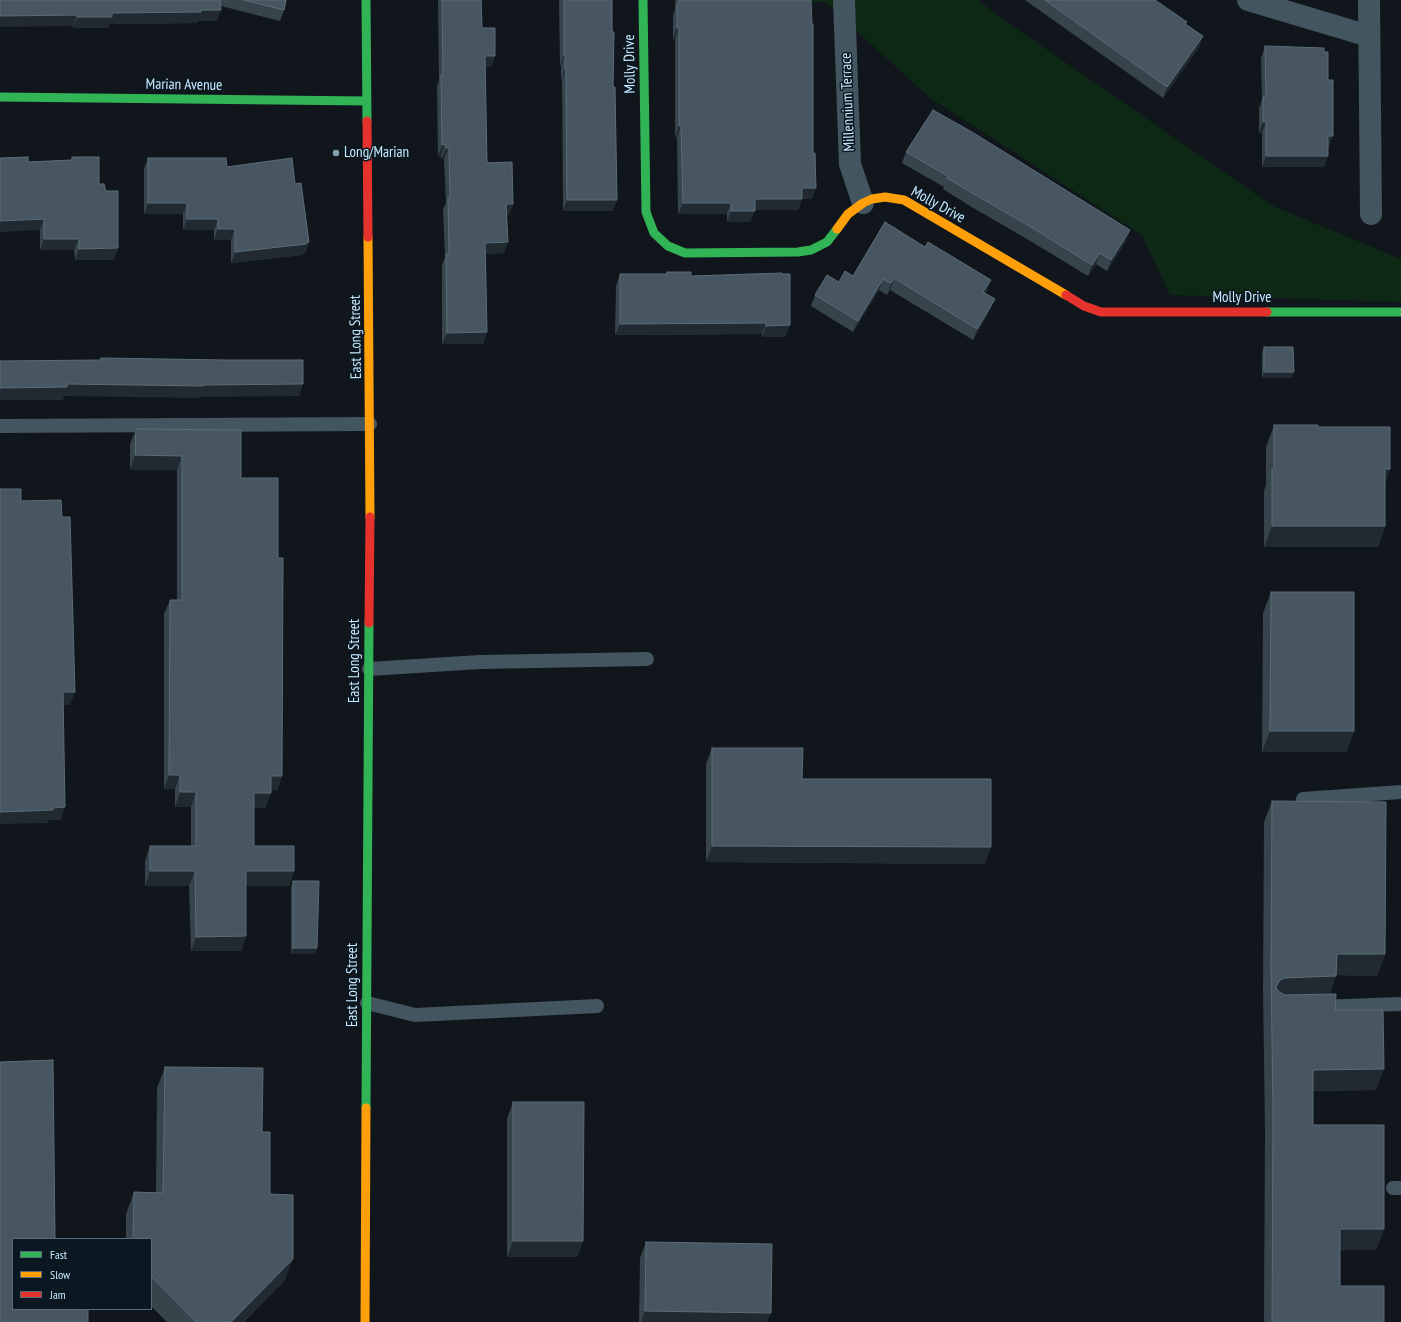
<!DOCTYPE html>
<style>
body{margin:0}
#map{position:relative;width:1401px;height:1322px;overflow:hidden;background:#10161c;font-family:"PT Sans Narrow",sans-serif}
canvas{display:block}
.legend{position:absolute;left:12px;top:1238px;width:140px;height:72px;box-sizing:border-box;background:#0b1721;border:1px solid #576c7a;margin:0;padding:5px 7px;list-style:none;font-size:12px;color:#caebff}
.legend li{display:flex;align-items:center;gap:8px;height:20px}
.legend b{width:20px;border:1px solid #576c7a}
</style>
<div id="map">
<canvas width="1401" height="1322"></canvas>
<ul class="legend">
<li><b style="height:5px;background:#30b455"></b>Fast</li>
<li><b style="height:5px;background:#ff9f0a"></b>Slow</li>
<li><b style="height:5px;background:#e5322d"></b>Jam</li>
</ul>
</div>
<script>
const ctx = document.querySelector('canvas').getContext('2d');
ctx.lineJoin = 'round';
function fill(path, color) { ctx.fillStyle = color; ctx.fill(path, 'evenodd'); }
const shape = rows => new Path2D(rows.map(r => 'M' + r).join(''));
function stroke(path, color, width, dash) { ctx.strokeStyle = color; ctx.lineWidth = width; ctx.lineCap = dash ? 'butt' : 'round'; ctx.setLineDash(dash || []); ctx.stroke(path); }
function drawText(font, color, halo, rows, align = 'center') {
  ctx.font = font + ' "PT Sans Narrow",sans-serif'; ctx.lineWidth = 3; ctx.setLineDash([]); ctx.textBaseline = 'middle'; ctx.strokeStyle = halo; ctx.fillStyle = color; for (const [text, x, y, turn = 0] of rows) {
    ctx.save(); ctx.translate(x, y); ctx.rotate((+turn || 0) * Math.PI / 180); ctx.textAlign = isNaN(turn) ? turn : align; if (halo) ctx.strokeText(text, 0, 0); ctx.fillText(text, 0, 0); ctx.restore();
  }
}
fill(shape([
 [737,0,979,0,994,13,1273,206,1401,259,1401,302,1170,295,1142,235,930,98,825,2,737,4]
]), '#0d2815');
stroke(shape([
 [0,426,370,424],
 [369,669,480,662,647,659],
 [1303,799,1401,792],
 [367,1003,415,1015,597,1006],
 [1317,1007,1401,1004],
 [1393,1188,1401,1188]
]), '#43555e', 14);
stroke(shape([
 [844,0,850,164,863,203],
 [1248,0,1369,36],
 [1369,0,1371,214]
]), '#43555e', 22);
stroke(shape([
 [366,0,367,121],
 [643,0,646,212,654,233,668,246,685,253,798,252,811,250,827,242,837,229],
 [0,97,367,101],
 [1267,312,1401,312],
 [366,1108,369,623]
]), '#30b455', 9);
stroke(shape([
 [837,229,848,214,863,203,872,199,885,197,904,200,1066,295],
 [368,237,370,517],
 [365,1322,366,1108]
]), '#ff9f0a', 9);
stroke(shape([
 [367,121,368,237],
 [1066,295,1084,306,1101,312,1267,312],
 [369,623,370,517]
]), '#e5322d', 9);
fill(shape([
 [0,0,286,0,284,10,280,21,221,6,217,21,198,21,197,23,109,24,108,28,73,28,73,26],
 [438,0,481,0,482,28,495,56,491,67,485,67,487,163,513,204,509,215,507,215,504,253,486,254,487,332,483,344,442,344,442,265,445,257,443,209,446,203,444,159,441,159,441,156,438,156,437,86,439,81],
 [559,0,612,0,613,87,613,211,563,211,562,80,561,80,561,66,560,66],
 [675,0,811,0,812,199,802,199,798,210,755,210,750,222,727,222,727,214,678,214,677,137,675,137,675,39,673,39,673,15,675,10],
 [1025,0,1155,0,1186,24,1203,36,1199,47,1163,98],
 [1265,46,1329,147,1328,147,1324,167,1262,167,1262,133,1259,133,1259,108,1262,100,1261,58],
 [906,152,1126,241,1107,271,1096,264,1088,276,1027,239,970,206,943,189,944,187,902,163],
 [72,157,99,184,114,260,75,260,74,250,40,250,40,230,28,162,71,160],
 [148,158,227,167,295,184,309,242,305,253,302,254,302,255,231,263,231,240,214,240,214,230,183,230,183,214,144,214,144,169],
 [885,222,987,291,985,293,990,310,973,340,890,290,887,295,879,290,853,332,811,306,815,295,839,282,853,276],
 [667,272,691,276,790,325,785,337,762,337,762,334,615,335,616,286,620,274,666,274],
 [1264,347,1292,378,1262,378,1262,353],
 [1274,425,1318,427,1390,469,1385,482,1385,526,1378,547,1264,547,1264,491,1266,484,1266,447],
 [136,429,241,478,278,558,282,776,277,790,271,790,271,793,265,808,254,808,254,846,294,871,289,886,246,886,246,936,241,951,191,951,189,886,145,886,145,861,150,846,191,846,191,807,175,807,175,789,164,789,164,614,170,600,177,600,177,470,130,470,130,444],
 [1271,592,1354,731,1346,752,1262,752,1263,613],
 [712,748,802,779,985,864,706,862,706,764],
 [1272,801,1385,954,1377,976,1336,975,1330,994,1335,1010,1376,1090,1313,1091,1313,1125,1384,1229,1376,1250,1340,1250,1340,1286,1384,1322,1264,1322,1265,1132,1263,989,1264,822],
 [293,881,315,954,291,954,291,887],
 [165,1067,262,1132,270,1194,285,1280,244,1322,167,1322,151,1306,151,1239,126,1239,126,1214,134,1192,156,1193,157,1088],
 [513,1102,583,1241,577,1257,507,1257,507,1119],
 [646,1242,767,1322,639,1322,640,1258]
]), '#37444c');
fill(shape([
 [221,10,217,21,198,21,197,23,109,24,108,28,73,28,77,17,112,13],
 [77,15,73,26,0,27,0,16],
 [677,28,679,28,675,39,673,39],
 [1203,36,1199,47,1163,98,1167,87],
 [564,55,565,55,561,66,560,66],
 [485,56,495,56,491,67,481,67],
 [565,69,566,69,562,80,561,80],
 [1263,122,1266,122,1262,133,1259,133],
 [679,126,681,126,677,137,675,137],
 [1328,136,1333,136,1329,147,1324,147],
 [445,144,441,156,438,156,442,145],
 [446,148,449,148,444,159,441,159],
 [1266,156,1328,156,1324,167,1262,167],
 [802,188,816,188,812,199,802,199,798,210,750,210,755,199],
 [567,200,617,200,613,211,563,211],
 [148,203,187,203,183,214,144,214],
 [683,203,731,203,727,214,678,214],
 [506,204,513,204,509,215,502,215],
 [731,211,755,211,750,222,727,222],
 [44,219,40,230,0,232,0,221],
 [187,219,218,219,214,230,183,230],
 [218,229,235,229,231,240,214,240],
 [1130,230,1126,241,1107,271,1111,260],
 [44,239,79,239,74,250,40,250],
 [309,242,305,253,302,254,302,255,231,263,235,252],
 [508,242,504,253,481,254,485,243],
 [118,248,114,260,75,260,79,249],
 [1100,253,1096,264,1088,276,1092,265],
 [894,278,890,290,887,295,891,283],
 [883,279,879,290,853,332,858,321],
 [991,280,987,291,979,303,983,292],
 [995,299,990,310,973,340,977,329],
 [766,323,762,334,615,335,620,324],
 [790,325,785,337,762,337,766,326],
 [487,332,483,344,442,344,447,333],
 [1264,372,1294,372,1292,378,1262,378],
 [67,384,203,385,303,384,299,396,199,397,199,398,64,396,63,400,0,400,0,388],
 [135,455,182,456,177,470,130,470],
 [1385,469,1390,469,1382,491],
 [1272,526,1385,526,1378,547,1264,547],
 [63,692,75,692,70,705,58,705],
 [1270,731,1354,731,1346,752,1262,752],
 [169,775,180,775,175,789,164,789],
 [271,776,282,776,277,790,265,790],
 [180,792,196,792,191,807,175,807],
 [254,793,271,793,265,808,249,808],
 [65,807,61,820,49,820,48,823,0,824,0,812],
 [712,846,991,847,985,864,706,862],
 [150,871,195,871,189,886,145,886],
 [246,871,294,871,289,886,241,886],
 [246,936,241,951,191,951,196,937],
 [293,948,317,948,315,954,291,954],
 [1337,954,1385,954,1377,976,1329,975],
 [1336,976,1329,998,1277,1000,1276,987,1280,980,1284,978],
 [1384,1069,1376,1090,1305,1091,1313,1070],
 [1340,1229,1384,1229,1376,1250,1332,1250],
 [513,1241,583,1241,577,1257,507,1257],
 [293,1259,285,1280,244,1322,231,1322],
 [645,1311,771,1313,767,1322,641,1322]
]), '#212a31');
const building = shape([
 [0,0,220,0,221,10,201,10,201,12,112,13,112,17,77,17,77,15,0,16,0,0],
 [244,0,286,0,284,10,244,0],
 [442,0,481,0,482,28,495,28,495,56,485,56,487,163,512,162,513,204,506,204,508,242,485,243,487,332,447,333,446,254,449,254,448,198,450,198,449,148,446,148,445,144,442,145,441,75,443,75,442,0],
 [564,0,612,0,612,32,614,32,613,87,615,87,617,200,567,200,566,69,565,69,565,55,564,55,564,0],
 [679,0,811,0,812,24,813,24,813,153,815,153,816,188,802,188,802,199,755,199,755,211,731,211,731,203,683,203,681,126,679,126,679,28,677,28,677,4,679,4,679,0],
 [1045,0,1155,0,1187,22,1185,24,1203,36,1167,87,1045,0],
 [1265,46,1324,48,1324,52,1328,52,1328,80,1333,80,1333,136,1328,136,1328,156,1266,156,1266,122,1263,122,1263,97,1266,97,1265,46],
 [933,110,972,132,1130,230,1111,260,1100,253,1092,265,1031,227,974,194,947,178,948,176,906,152,933,110],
 [28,157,28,162,72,160,72,157,99,157,99,184,104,184,106,191,118,191,118,248,79,249,79,239,44,239,44,219,0,221,0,158,28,157],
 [148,158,226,158,227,167,292,158,295,184,301,183,309,242,306,243,306,244,235,252,235,229,218,229,218,219,187,219,187,203,148,203,148,158],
 [885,222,925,247,928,242,991,280,983,292,995,299,977,329,894,278,891,283,883,279,858,321,815,295,827,275,839,282,845,271,853,276,885,222],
 [667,272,691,272,691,276,782,273,782,274,790,274,790,325,766,326,766,323,620,324,620,274,667,274,667,272],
 [1264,347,1293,347,1294,372,1264,372,1264,347],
 [101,358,226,360,303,360,303,384,203,385,203,386,67,384,67,387,0,388,0,361,101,360,101,358],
 [1274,425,1318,425,1318,427,1390,427,1390,469,1385,469,1385,526,1272,526,1272,469,1274,469,1274,425],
 [136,429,241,430,241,478,278,478,278,558,283,558,282,776,271,776,271,793,254,793,254,846,294,846,294,871,246,871,246,936,196,937,195,871,150,871,150,846,196,846,196,792,180,792,180,775,169,775,170,600,182,600,182,456,135,455,136,429],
 [0,489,21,489,21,501,61,500,62,517,70,517,75,692,63,692,65,807,53,808,53,810,0,812,0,489],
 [1271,592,1354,592,1354,731,1270,731,1271,592],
 [712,748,803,748,802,779,991,779,991,847,712,846,712,748],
 [1272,801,1386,802,1385,954,1337,954,1336,976,1284,978,1280,980,1276,987,1278,991,1285,995,1336,994,1335,1010,1383,1010,1384,1069,1313,1070,1313,1125,1384,1125,1384,1229,1340,1229,1340,1286,1384,1286,1384,1322,1272,1322,1273,1111,1271,968,1272,801],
 [293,881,319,881,317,948,293,948,293,881],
 [53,1060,55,1239,13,1239,13,1309,88,1309,88,1322,0,1322,0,1062,53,1060],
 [165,1067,263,1068,262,1132,270,1132,270,1194,293,1195,293,1259,231,1322,196,1322,151,1276,151,1239,133,1239,134,1192,163,1193,165,1067],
 [513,1102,584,1102,583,1241,513,1241,513,1102],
 [646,1242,772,1244,771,1313,645,1311,646,1242]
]);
fill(building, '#475660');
stroke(building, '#5b6d79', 1);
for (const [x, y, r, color] of [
 [336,153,4,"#89a0b0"]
]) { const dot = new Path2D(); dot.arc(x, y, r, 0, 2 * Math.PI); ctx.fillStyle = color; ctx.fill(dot); stroke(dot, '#0b1721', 1.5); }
drawText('15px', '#caebff', '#0b1721', [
 ["Molly Drive",630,64,-91],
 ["Marian Avenue",184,85,1],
 ["Millennium Terrace",848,102,-92],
 ["Molly Drive",938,205,29],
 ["Molly Drive",1242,298],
 ["East Long Street",356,337,-91],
 ["East Long Street",355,661,-90],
 ["East Long Street",353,985,-90]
]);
drawText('15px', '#caebff', '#0b1721', [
 ["Long/Marian",344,153]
], 'left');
</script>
